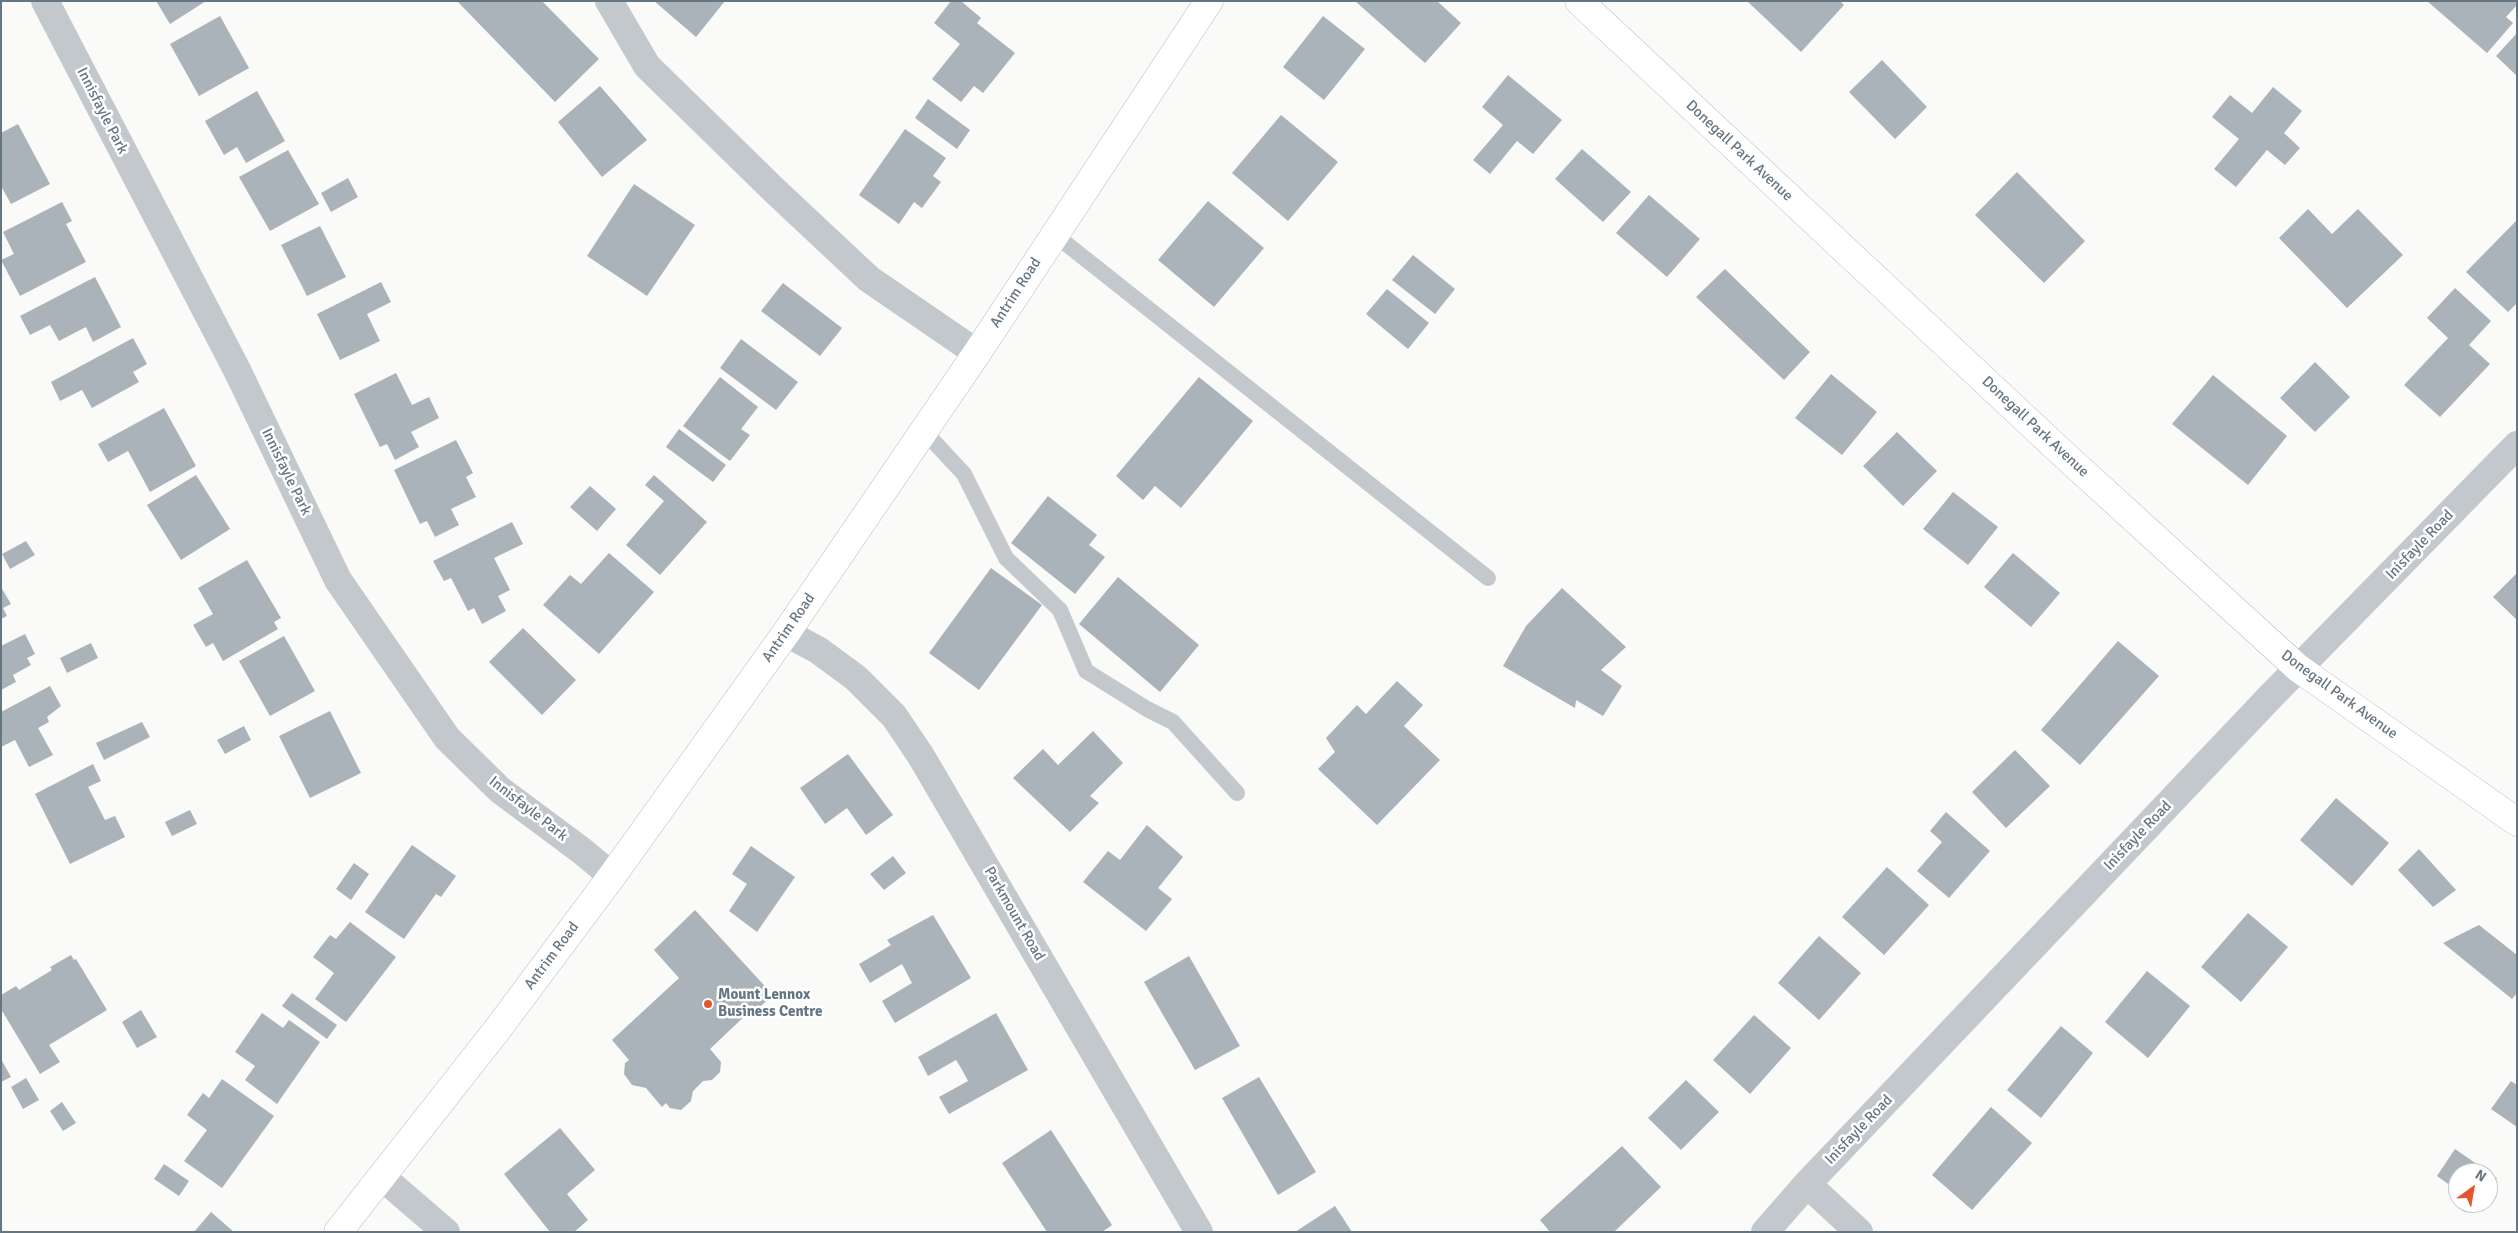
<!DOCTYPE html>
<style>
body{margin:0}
#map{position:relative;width:2518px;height:1233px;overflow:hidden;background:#fafaf8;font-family:Signika,sans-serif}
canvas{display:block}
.frame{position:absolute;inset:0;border:2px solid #657683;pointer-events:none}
.north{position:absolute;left:2448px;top:1163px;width:50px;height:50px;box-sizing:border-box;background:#fff;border:1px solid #c1c8cd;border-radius:50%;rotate:32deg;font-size:14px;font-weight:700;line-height:20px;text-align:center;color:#657683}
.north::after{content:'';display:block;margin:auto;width:18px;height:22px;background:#e4572e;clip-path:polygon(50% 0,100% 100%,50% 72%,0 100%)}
</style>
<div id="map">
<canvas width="2518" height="1233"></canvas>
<div class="frame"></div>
<div class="north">N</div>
</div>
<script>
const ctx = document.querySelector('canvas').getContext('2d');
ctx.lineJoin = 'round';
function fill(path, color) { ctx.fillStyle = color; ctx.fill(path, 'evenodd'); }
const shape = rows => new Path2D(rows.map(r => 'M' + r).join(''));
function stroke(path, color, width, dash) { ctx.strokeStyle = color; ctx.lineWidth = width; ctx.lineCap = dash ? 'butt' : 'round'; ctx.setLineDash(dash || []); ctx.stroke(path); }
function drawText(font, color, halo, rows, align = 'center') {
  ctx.font = font + ' Signika,sans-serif'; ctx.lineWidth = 5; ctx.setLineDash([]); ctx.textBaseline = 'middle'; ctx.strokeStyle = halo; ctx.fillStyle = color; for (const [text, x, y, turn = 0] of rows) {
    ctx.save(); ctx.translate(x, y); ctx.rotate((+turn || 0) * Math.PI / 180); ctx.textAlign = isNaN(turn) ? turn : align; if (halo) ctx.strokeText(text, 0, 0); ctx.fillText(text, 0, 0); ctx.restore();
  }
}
fill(shape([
 [156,1,206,1,170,24],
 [457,1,542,1,599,59,555,102],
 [654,1,725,1,696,37],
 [951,1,961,1,981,18,977,23,1015,53,983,93,974,86,961,102,932,79,960,44,934,23],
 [1355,1,1437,1,1461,23,1425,63],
 [1747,1,1840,1,1844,5,1801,52],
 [2427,1,2517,1,2517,5,2506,17,2513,23,2487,53],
 [220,16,249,68,199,96,170,44],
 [1323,16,1365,49,1324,100,1283,67],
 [2517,33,2517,76,2496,56],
 [1882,60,1927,107,1895,139,1849,92],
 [1508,75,1562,120,1533,154,1517,141,1490,174,1473,160,1503,125,1482,107],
 [600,86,647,140,602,177,558,122],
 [2273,87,2302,111,2284,133,2300,148,2285,165,2267,150,2236,187,2214,169,2239,139,2212,117,2230,95,2252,113],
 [257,91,285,141,246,163,237,147,224,155,205,121],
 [928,99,970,130,957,149,915,118],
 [1281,115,1338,162,1288,221,1232,173],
 [18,124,50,184,11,204,1,186,1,133],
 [905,129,946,158,933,176,941,182,922,208,914,202,899,224,859,195],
 [1582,149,1631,192,1603,222,1555,179],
 [288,150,319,204,270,231,239,177],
 [2017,172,2085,241,2044,283,1975,215],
 [348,178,358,197,331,212,321,193],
 [634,184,695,225,647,296,587,256],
 [1649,195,1700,239,1667,277,1616,233],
 [1208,201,1264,248,1214,307,1158,260],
 [62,202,72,221,66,224,86,262,20,296,1,260,14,254,3,232],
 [2308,209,2332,234,2358,209,2403,255,2347,308,2279,238],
 [2517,220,2517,303,2508,312,2466,272],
 [320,226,346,277,307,296,281,245],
 [1413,255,1455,289,1435,314,1392,280],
 [1725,269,1810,352,1784,380,1696,297],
 [95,277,121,327,93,342,86,327,59,341,50,325,30,335,20,316],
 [381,282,391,302,367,314,380,341,340,360,317,314],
 [783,283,842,328,820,356,761,311],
 [2455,288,2491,321,2469,345,2490,364,2440,417,2404,385,2448,338,2427,318],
 [1387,289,1429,323,1408,349,1366,314],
 [133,338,147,364,133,372,139,382,92,408,82,390,60,401,51,382],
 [741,339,798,382,776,410,720,368],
 [2315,362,2350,397,2315,432,2280,398],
 [396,373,412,405,429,397,439,418,411,432,419,447,395,460,387,444,380,447,354,394],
 [1831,374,1877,412,1842,455,1795,418],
 [2213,375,2287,436,2248,485,2172,424],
 [720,377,758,407,741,429,750,435,730,461,683,426],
 [1199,377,1253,421,1181,508,1155,486,1143,500,1116,476],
 [164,408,196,466,150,492,128,451,108,462,98,444],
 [679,429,726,465,713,482,666,447],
 [1897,432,1937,471,1903,506,1863,466],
 [456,440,473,473,466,477,476,497,451,509,459,525,435,537,427,521,420,524,394,470],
 [196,475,230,529,181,560,147,505],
 [654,475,707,522,660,575,626,545,664,501,645,485],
 [590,486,616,509,597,531,570,507],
 [1953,492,1998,527,1968,565,1923,529],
 [1048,496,1097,535,1089,545,1105,557,1075,594,1011,543],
 [512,522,523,544,494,558,510,590,498,596,506,611,482,624,474,608,468,611,451,578,444,581,433,561],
 [26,541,35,555,10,569,2,554],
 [609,553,654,592,599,654,543,605,570,575,581,584],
 [2013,553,2060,593,2031,627,1984,587],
 [247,560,281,618,274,622,278,629,223,661,213,643,206,647,193,625,213,614,198,588],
 [991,568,1042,605,979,690,929,653],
 [2517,573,2517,620,2493,597],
 [1118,577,1199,645,1160,692,1079,624],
 [1,587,11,604,3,608,7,616,1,619],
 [1562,588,1626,647,1601,670,1622,686,1603,716,1576,700,1575,708,1503,666,1526,626],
 [523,628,576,680,542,715,489,662],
 [25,634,35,654,27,658,31,665,13,675,16,682,1,690,1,646],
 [284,636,315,691,270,716,239,661],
 [2118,641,2159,676,2080,765,2041,730],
 [91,643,98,658,67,673,60,658],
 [1397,681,1423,705,1404,726,1440,760,1377,825,1318,769,1335,752,1326,738,1357,705,1366,714],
 [50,686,61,706,47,717,49,722,38,728,53,755,29,767,15,740,1,747,1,712],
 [330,711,361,773,310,798,279,736],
 [142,722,150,737,104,760,96,743],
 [244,726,251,740,225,754,217,740],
 [1093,731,1123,763,1090,796,1099,803,1070,832,1013,778,1043,749,1058,765],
 [2015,750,2050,786,2006,828,1972,792],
 [848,754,893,815,866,835,847,808,825,824,800,788],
 [93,764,101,781,88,787,105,820,115,816,125,837,70,864,35,794],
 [2336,798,2389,843,2352,886,2300,840],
 [190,810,197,824,172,836,165,822],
 [1946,812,1990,851,1949,898,1917,871,1942,842,1930,831],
 [1147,825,1183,857,1158,888,1172,899,1146,931,1083,882,1108,851,1120,860],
 [412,845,456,876,441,897,436,894,404,939,365,912],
 [751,846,795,877,757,932,729,911,747,884,732,874],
 [2419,849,2456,890,2433,907,2398,870],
 [893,856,906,873,884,890,870,874],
 [354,863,369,874,351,900,336,889],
 [1887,867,1929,905,1884,955,1842,917],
 [695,910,773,995,751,1015,749,1012,710,1049,721,1062,720,1072,712,1080,703,1081,693,1091,691,1101,681,1110,670,1108,666,1103,662,1107,646,1088,632,1085,624,1074,625,1063,629,1060,612,1040,679,978,654,950],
 [2248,913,2288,947,2241,1002,2201,967],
 [933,915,971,978,895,1023,882,1001,912,983,902,964,870,983,859,964,891,945,887,940],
 [350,922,396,957,346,1022,315,999,334,973,313,957,330,935,336,939],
 [2479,925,2517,955,2517,993,2512,999,2443,943],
 [1819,936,1861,973,1819,1020,1778,983],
 [71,955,74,960,76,959,107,1010,49,1045,60,1062,40,1074,1,1009,1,995,16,986,19,990,52,970,50,967],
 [1189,956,1240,1046,1195,1070,1144,982],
 [2147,971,2190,1006,2148,1058,2105,1022],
 [292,993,337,1025,327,1039,282,1006],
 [141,1010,157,1037,137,1048,122,1022],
 [262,1013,283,1028,289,1020,320,1042,277,1104,245,1080,255,1066,235,1052],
 [996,1013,1028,1070,949,1114,939,1097,968,1081,961,1068,956,1060,928,1076,918,1057],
 [1754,1015,1791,1048,1750,1094,1713,1060],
 [2061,1026,2093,1053,2041,1118,2007,1090],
 [1,1059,11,1077,1,1082],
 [1259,1077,1316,1172,1278,1195,1222,1098],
 [26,1078,39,1100,23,1109,11,1087],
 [222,1079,274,1116,222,1188,184,1161,207,1130,187,1115,203,1093,209,1098],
 [1686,1080,1719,1112,1681,1150,1648,1118],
 [2511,1081,2517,1085,2517,1127,2491,1109],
 [62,1102,76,1123,63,1131,50,1111],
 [1991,1107,2032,1143,1972,1210,1932,1175],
 [560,1128,595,1170,567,1194,588,1220,574,1232,550,1232,504,1174],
 [1051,1130,1112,1225,1102,1232,1047,1232,1002,1163],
 [1622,1146,1661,1187,1614,1232,1550,1232,1540,1220],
 [2455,1149,2497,1178,2488,1191,2488,1173,2458,1173,2458,1191,2437,1176],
 [164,1164,189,1181,179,1196,154,1179],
 [1335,1206,1352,1232,1295,1232],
 [211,1212,234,1232,194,1232]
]), '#aab3b9');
const secondary = shape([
 [1579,1,2061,452,2298,668,2517,822]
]);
const primary = shape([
 [338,1232,497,1030,612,876,786,633,977,353,1209,1]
]);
stroke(secondary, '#b3babf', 29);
stroke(primary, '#b5babe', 29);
stroke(shape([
 [1054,234,1488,578],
 [923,430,964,474,1006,558,1060,610,1086,671,1147,709,1173,722,1237,793]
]), '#c3c8cc', 16);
stroke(shape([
 [45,1,237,370,338,580,447,738,500,790,582,851,612,876],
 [609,1,647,66,775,191,869,279,977,353],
 [786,633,818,650,856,678,894,716,921,756,1199,1232],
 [382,1177,446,1232],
 [1807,1184,1859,1232],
 [1765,1232,1807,1184,2273,694,2517,445]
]), '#c3c8cc', 28);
stroke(secondary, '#fff', 28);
stroke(primary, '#fff', 28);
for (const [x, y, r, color] of [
 [708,1004,5,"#e4572e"]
]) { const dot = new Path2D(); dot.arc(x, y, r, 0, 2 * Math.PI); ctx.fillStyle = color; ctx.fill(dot); stroke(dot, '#fff', 2); }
drawText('15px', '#657683', '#fff', [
 ["Innisfayle Park",102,111,63],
 ["Donegall Park Avenue",1739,151,43],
 ["Antrim Road",1016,293,-57],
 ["Donegall Park Avenue",2035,427,43],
 ["Innisfayle Park",286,472,64],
 ["Inisfayle Road",2420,545,-46],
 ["Antrim Road",789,628,-55],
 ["Donegall Park Avenue",2339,695,36],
 ["Innisfayle Park",528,809,38],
 ["Inisfayle Road",2138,836,-46],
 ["Parkmount Road",1014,914,60],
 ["Antrim Road",552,956,-53],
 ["Inisfayle Road",1859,1130,-46]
]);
drawText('bold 15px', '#657683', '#fff', [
 ["Mount Lennox",718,995],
 ["Business Centre",718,1012]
], 'left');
</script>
